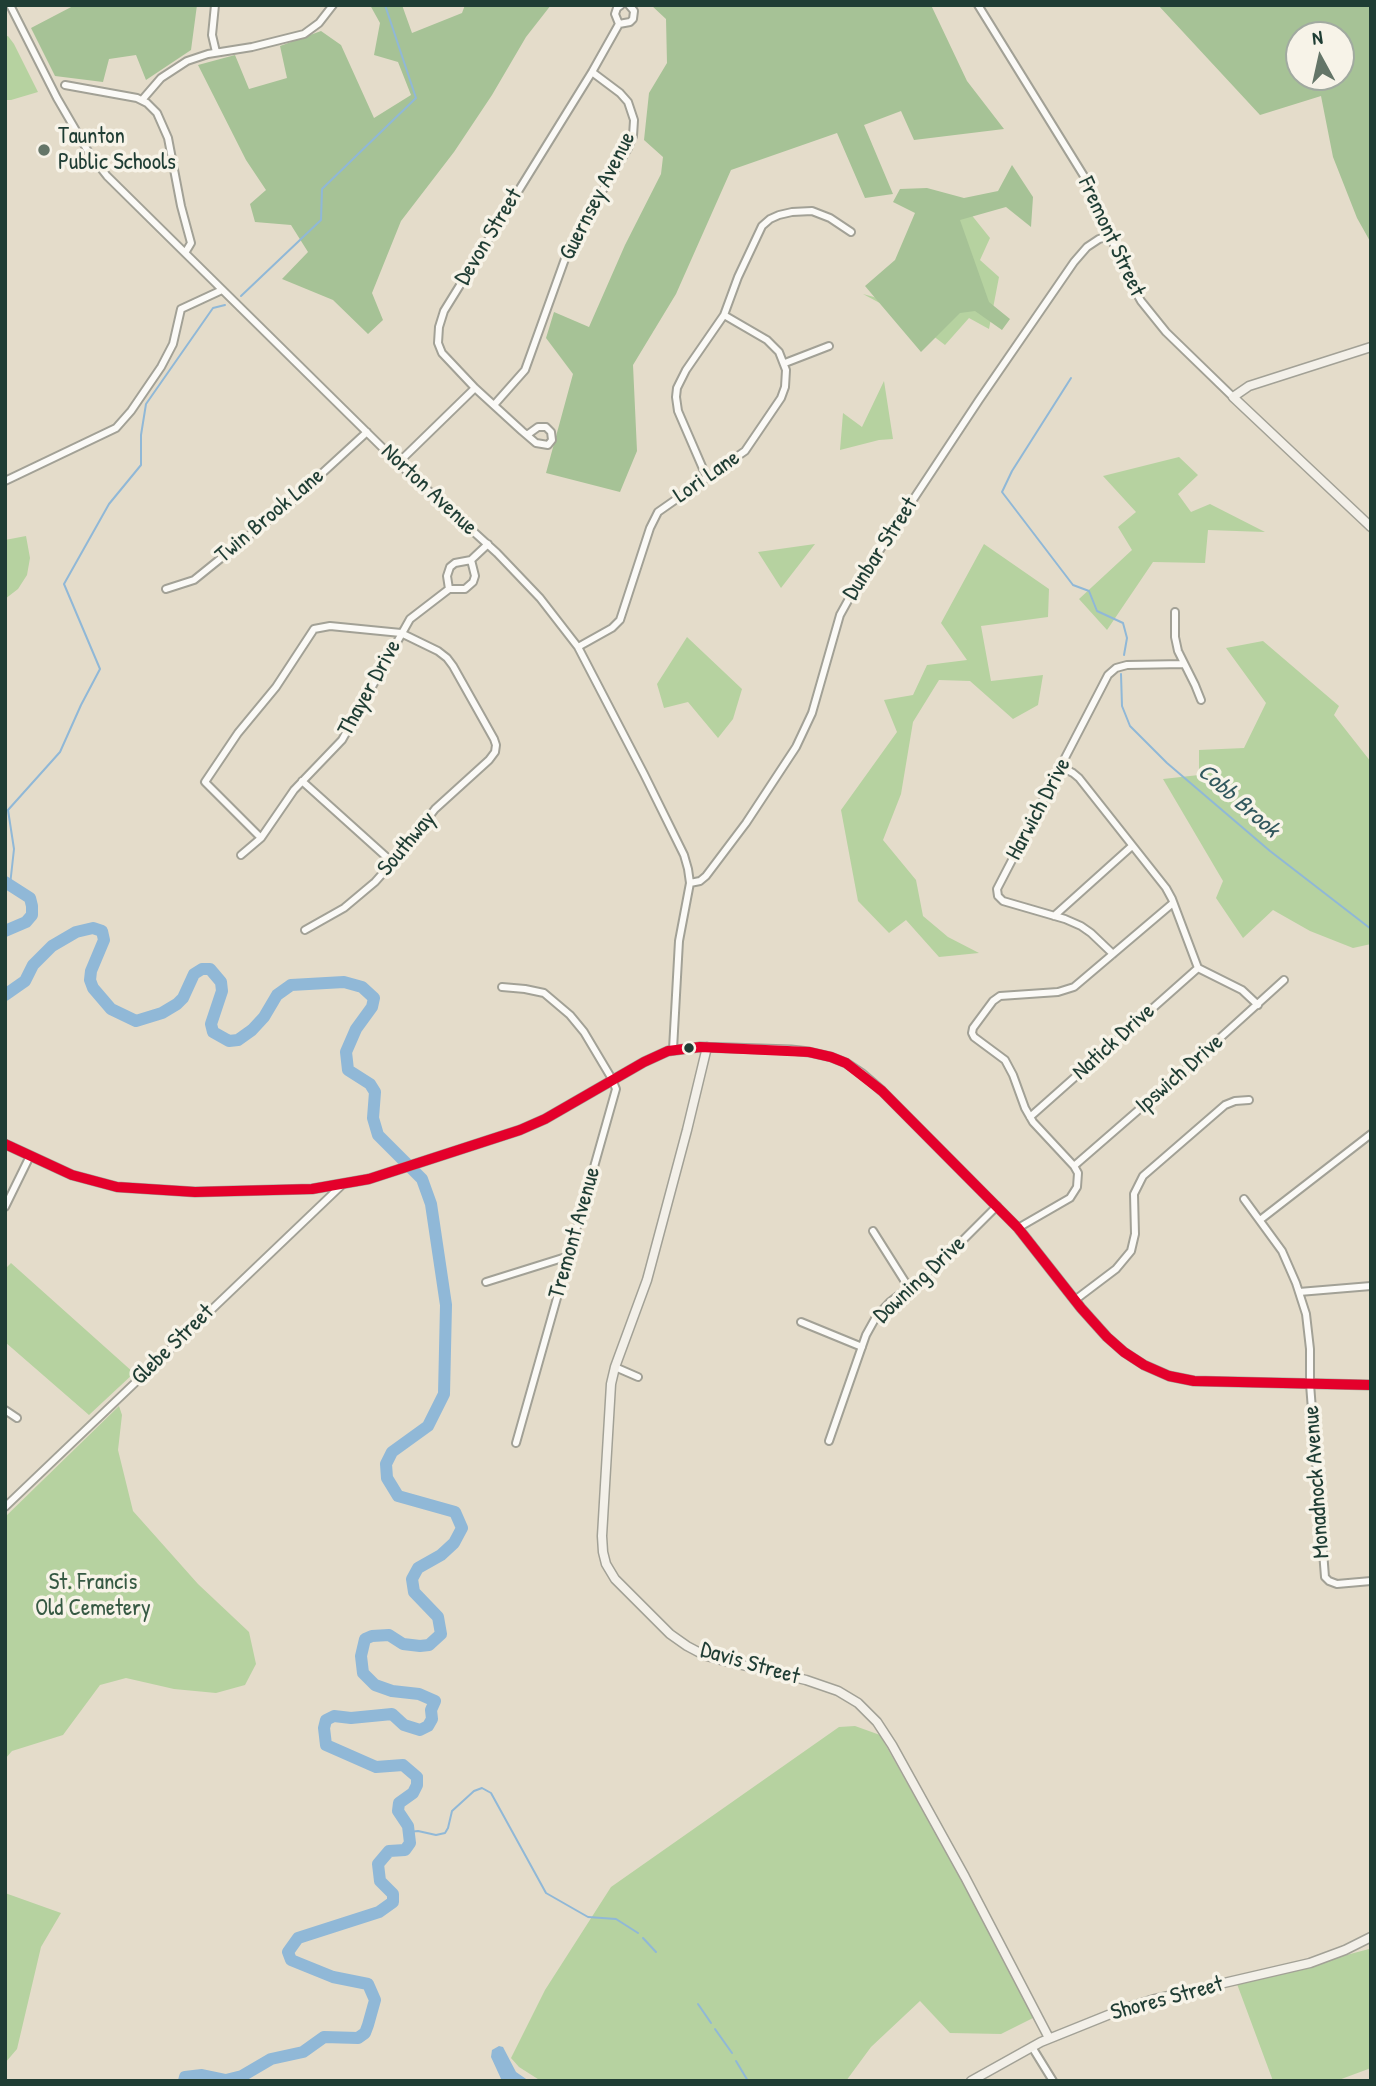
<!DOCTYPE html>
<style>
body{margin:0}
#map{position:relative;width:1376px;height:2086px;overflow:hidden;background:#e4dcca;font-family:"Patrick Hand",sans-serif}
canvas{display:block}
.frame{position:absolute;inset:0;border:7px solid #1f3d34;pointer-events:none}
.north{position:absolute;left:1285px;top:21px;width:70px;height:70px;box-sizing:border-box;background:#f7f3e8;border:2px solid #a1aaa0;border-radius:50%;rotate:352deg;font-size:19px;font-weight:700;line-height:28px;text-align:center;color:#1f3d34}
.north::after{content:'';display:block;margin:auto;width:24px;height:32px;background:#647568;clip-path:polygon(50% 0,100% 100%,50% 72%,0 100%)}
</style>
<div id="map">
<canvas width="1376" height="2086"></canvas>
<div class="frame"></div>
<div class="north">N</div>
</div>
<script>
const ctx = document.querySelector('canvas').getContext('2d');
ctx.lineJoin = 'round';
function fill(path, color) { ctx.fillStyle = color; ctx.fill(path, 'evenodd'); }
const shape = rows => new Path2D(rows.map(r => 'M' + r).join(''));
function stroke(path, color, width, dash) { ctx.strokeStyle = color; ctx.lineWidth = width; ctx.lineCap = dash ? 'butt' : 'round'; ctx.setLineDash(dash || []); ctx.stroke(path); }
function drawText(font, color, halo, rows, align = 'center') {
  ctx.font = font + ' "Patrick Hand",sans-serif'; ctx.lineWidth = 7; ctx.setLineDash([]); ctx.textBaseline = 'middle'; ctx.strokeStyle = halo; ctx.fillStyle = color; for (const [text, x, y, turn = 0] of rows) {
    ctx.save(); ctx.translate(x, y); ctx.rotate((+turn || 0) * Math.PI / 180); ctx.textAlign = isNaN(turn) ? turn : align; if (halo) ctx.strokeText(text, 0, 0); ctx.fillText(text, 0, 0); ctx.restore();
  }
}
fill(shape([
 [8,36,14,44,38,92,11,100,5,100,5,37],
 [966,208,990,238,980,260,999,277,989,329,969,318,945,345,915,322,863,294,921,310,912,274],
 [884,381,893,439,879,440,840,450,843,413,862,427],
 [1179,457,1198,475,1178,494,1191,512,1210,504,1265,532,1208,530,1205,563,1153,562,1107,630,1079,599,1132,550,1118,527,1136,512,1103,476],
 [26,536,30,558,27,575,18,589,5,599,5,540],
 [815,544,781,588,758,552],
 [984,544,1049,589,1048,617,981,626,991,681,1043,675,1038,705,1013,719,970,681,939,680,913,722,901,794,883,840,916,880,923,916,948,937,979,953,939,957,906,920,889,933,858,901,841,810,897,732,884,700,913,695,927,665,967,660,941,623],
 [687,637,742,689,733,719,718,738,688,702,664,708,657,684],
 [1263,641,1339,706,1334,715,1371,762,1371,944,1353,948,1310,931,1273,910,1243,938,1216,898,1223,881,1163,779,1199,775,1199,750,1244,748,1266,703,1226,648],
 [11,1263,134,1373,89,1415,5,1342,5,1269],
 [119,1406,122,1415,118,1450,133,1511,198,1584,249,1632,256,1664,245,1685,216,1693,174,1689,126,1678,100,1685,63,1735,12,1751,5,1759,5,1517],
 [855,1726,880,1735,963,1882,1035,2017,1001,2034,950,2033,920,2001,871,2047,846,2081,541,2081,519,2067,511,2058,545,1990,611,1887,839,1727],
 [5,1893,61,1913,41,1947,17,2049,5,2063],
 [1369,1949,1371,1953,1371,2068,1336,2081,1273,2081,1237,1984]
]), '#b6d2a0');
fill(shape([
 [75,5,197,5,191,50,146,80,136,55,109,59,103,82,55,76,31,28],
 [370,5,402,5,412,33,462,13,465,5,551,5,526,37,492,95,454,152,401,221,372,293,383,320,368,334,333,300,282,279,308,252,291,225,255,222,250,204,266,190,246,160,198,65,235,55,249,89,287,78,280,46,321,31,341,45,374,118,411,95,398,62,374,55,380,23],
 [651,5,931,5,967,81,1004,129,914,140,901,111,864,125,893,194,865,198,837,133,731,170,676,294,633,365,637,451,620,492,546,473,573,374,546,338,554,312,589,327,625,245,661,174,663,157,644,140,649,93,667,63,666,19],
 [1158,5,1371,5,1371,243,1357,218,1333,157,1321,96,1260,115],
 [1299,35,1341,35,1341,77,1299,77],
 [1012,165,1033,197,1031,227,1006,207,960,220,989,302,1010,319,1002,330,975,311,960,313,921,352,865,286,895,260,915,213,893,202,900,189,927,188,964,198,998,191]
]), '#a6c296');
fill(shape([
 [499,2046,503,2047,516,2072,529,2081,502,2081,491,2057,492,2050]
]), '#90b8d7');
stroke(shape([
 [241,296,321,220,322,189,416,98,385,5],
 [1071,378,1012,471,1002,492,1073,585,1089,591,1097,611,1123,623,1127,638,1124,655],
 [1121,674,1122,706,1130,726,1167,763,1270,851,1371,929],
 [10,885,14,849,8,810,60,752,81,705,100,669,64,584,109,504,141,465,141,435,146,404,213,308,225,305],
 [409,1832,418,1831,436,1835,445,1833,448,1828,452,1811,474,1791,482,1788,491,1793,546,1893,588,1917,616,1919,638,1933],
 [643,1938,656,1952],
 [698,2004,711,2023],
 [715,2029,732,2053],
 [736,2061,748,2081]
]), '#90b8d7', 2);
stroke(shape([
 [5,882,30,898,32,906,32,915,26,922,5,931],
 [5,995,25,981,33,965,52,946,76,932,93,928,102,931,104,940,91,971,90,980,93,988,111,1009,136,1021,162,1013,177,1004,183,998,194,974,202,969,210,969,221,982,222,991,211,1024,213,1032,229,1041,238,1040,252,1030,264,1017,277,995,291,985,344,982,362,987,374,998,372,1007,356,1029,346,1052,348,1070,370,1084,375,1092,373,1118,378,1135,422,1179,431,1204,446,1305,444,1394,428,1426,392,1452,386,1464,387,1478,398,1496,455,1512,462,1528,454,1543,441,1555,418,1568,412,1579,414,1592,438,1617,441,1634,429,1645,420,1646,403,1644,389,1635,372,1636,365,1639,361,1656,363,1673,375,1685,392,1691,419,1694,435,1701,431,1710,432,1719,428,1726,420,1730,404,1725,392,1714,351,1718,334,1716,326,1720,324,1728,326,1745,376,1767,403,1765,417,1777,417,1785,413,1793,399,1803,398,1811,408,1826,410,1843,405,1850,389,1851,378,1864,380,1881,393,1894,393,1902,379,1912,298,1938,288,1952,291,1960,333,1977,368,1984,375,2000,368,2025,365,2033,358,2038,324,2037,303,2052,271,2059,242,2076,226,2080,202,2075,185,2077,184,2081]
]), '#90b8d7', 12);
const street = shape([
 [10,5,57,98,89,153,107,176,398,463,497,553,540,598,578,647,644,774,684,855,688,869,690,883,679,941,673,1049],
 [215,5,212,35,216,52],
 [978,5,1087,181,1127,276,1141,301,1166,332,1233,397],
 [619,24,630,22,633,19,634,11,629,5],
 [619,24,615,14,617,8,621,5],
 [65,85,137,98,147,103,157,113,168,138,181,206,191,243,185,253],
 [142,100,161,78,187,61,208,54,252,47,304,34,319,23,333,5],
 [785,363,829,346],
 [494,405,525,370,570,245,628,148,633,136,634,120,628,102,620,93,592,72],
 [527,435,538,427,546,427,551,432,552,440,548,445,536,443,522,431,475,388,442,353,438,343,439,327,444,311,592,72,619,24],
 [398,463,475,388],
 [707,478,678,411,676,397,677,388,686,370,724,315,738,277,762,226,770,219,779,215,792,212,812,211,830,218,851,232],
 [5,481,116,428,131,411,161,367,173,344,181,309,222,290],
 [166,589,194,580,293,500,367,432],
 [449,589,447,576,450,567,455,563,471,560,488,544],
 [1175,612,1175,637,1178,651,1195,685,1201,700],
 [578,647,612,628,620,620,650,528,658,512,745,451,781,398,785,387,786,370,779,352,767,340,724,315],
 [1061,767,1073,773,1079,778,1166,888,1172,899,1198,968,1242,990,1258,1005],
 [302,781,392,862],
 [261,838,205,782,238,733,276,687,314,629,330,626,401,633,438,651,447,658,453,666,494,739,496,745,495,752,489,760,435,809,406,847,375,882,344,908,305,930],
 [241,855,261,838,294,790,342,740,410,619,449,589,465,589,473,582,475,576,471,560],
 [690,883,700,881,706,876,746,823,796,747,812,713,840,615,856,586,979,400,1074,262,1087,247,1099,239,1111,236],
 [1054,916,1132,846],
 [1113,954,1091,933,1081,926,1065,919,1003,901,998,896,997,889,1108,675,1116,668,1127,665,1184,664],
 [502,987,525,989,544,993,570,1015,584,1032,612,1079,616,1089,516,1443],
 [1030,1117,1198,968],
 [1074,1166,1188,1067,1284,980],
 [1244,1199,1282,1251,1296,1283,1306,1314,1310,1349,1310,1384,1325,1577,1329,1581,1337,1584,1371,1581],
 [5,1207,30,1156],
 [1260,1220,1371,1134],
 [1018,1228,1070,1198,1077,1187,1078,1173,1074,1166,1033,1122,1025,1108,1013,1075,1005,1060,974,1037,972,1033,973,1028,993,1001,1000,996,1058,992,1074,987,1173,903],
 [873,1231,909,1288],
 [486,1282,569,1256],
 [1299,1292,1371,1286],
 [1075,1300,1116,1269,1131,1251,1135,1234,1134,1194,1143,1176,1225,1105,1235,1101,1249,1100],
 [801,1322,862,1347],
 [615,1367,638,1377],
 [5,1410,17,1418],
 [829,1441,866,1335,876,1317,890,1302,938,1265,997,1206],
 [5,1507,343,1184],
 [1032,2047,1053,2081]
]);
const secondary = shape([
 [1371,347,1249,386,1233,397,1371,527],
 [707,1047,687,1130,647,1280,615,1367,611,1384,602,1536,603,1552,606,1564,615,1579,670,1634,687,1646,704,1655,721,1660,806,1680,838,1691,858,1703,877,1722,892,1745,965,1877,1049,2038],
 [5,1144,72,1175,117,1187,195,1192,312,1189,369,1179,520,1130,545,1119,644,1062,668,1051,700,1047,791,1050,809,1052,831,1057,846,1063,861,1073,882,1091,1018,1228,1081,1308,1107,1337,1124,1352,1144,1365,1169,1376,1194,1381,1371,1385],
 [971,2081,1041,2042,1123,2009,1155,1999,1310,1963,1345,1950,1371,1937]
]);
stroke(street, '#a2a196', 10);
stroke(secondary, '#a2a196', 11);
stroke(street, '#fbfaf7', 6);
stroke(secondary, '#f3f0e9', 8);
stroke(shape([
 [5,1144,72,1175,117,1187,195,1192,312,1189,369,1179,520,1130,545,1119,644,1062,668,1051,700,1047,809,1052,831,1057,846,1063,882,1091,1018,1228,1081,1308,1107,1337,1124,1352,1144,1365,1169,1376,1194,1381,1371,1385]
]), '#e4002b', 10);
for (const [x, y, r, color] of [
 [44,150,7,"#647568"],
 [689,1048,6,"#1f3d34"]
]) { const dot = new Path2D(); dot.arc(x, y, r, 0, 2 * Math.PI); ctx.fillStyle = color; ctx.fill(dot); stroke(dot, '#f7f3e8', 2.5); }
drawText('23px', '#1f3d34', '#f7f3e8', [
 ["Taunton",58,137],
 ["Public Schools",58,163]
], 'left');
drawText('23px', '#1f3d34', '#f7f3e8', [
 ["Guernsey Avenue",598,196,-63],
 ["Devon Street",489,237,-59],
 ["Fremont Street",1111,237,65],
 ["Lori Lane",707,477,-35],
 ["Norton Avenue",429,490,43],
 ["Twin Brook Lane",270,516,-40],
 ["Dunbar Street",881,549,-57],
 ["Thayer Drive",370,688,-61],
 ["Harwich Drive",1039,809,-62],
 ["Southway",407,844,-50],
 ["Natick Drive",1114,1042,-42],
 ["Ipswich Drive",1180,1074,-41],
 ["Tremont Avenue",575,1233,-74],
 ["Downing Drive",920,1280,-43],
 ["Glebe Street",173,1345,-44],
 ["Monadnock Avenue",1317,1482,-94],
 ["Davis Street",750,1664,16],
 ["Shores Street",1167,1999,-15]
]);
drawText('23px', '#365943', '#f7f3e8', [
 ["St. Francis",93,1583],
 ["Old Cemetery",93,1609]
]);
drawText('italic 24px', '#32585e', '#f7f3e8', [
 ["Cobb Brook",1238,801,41]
]);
</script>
